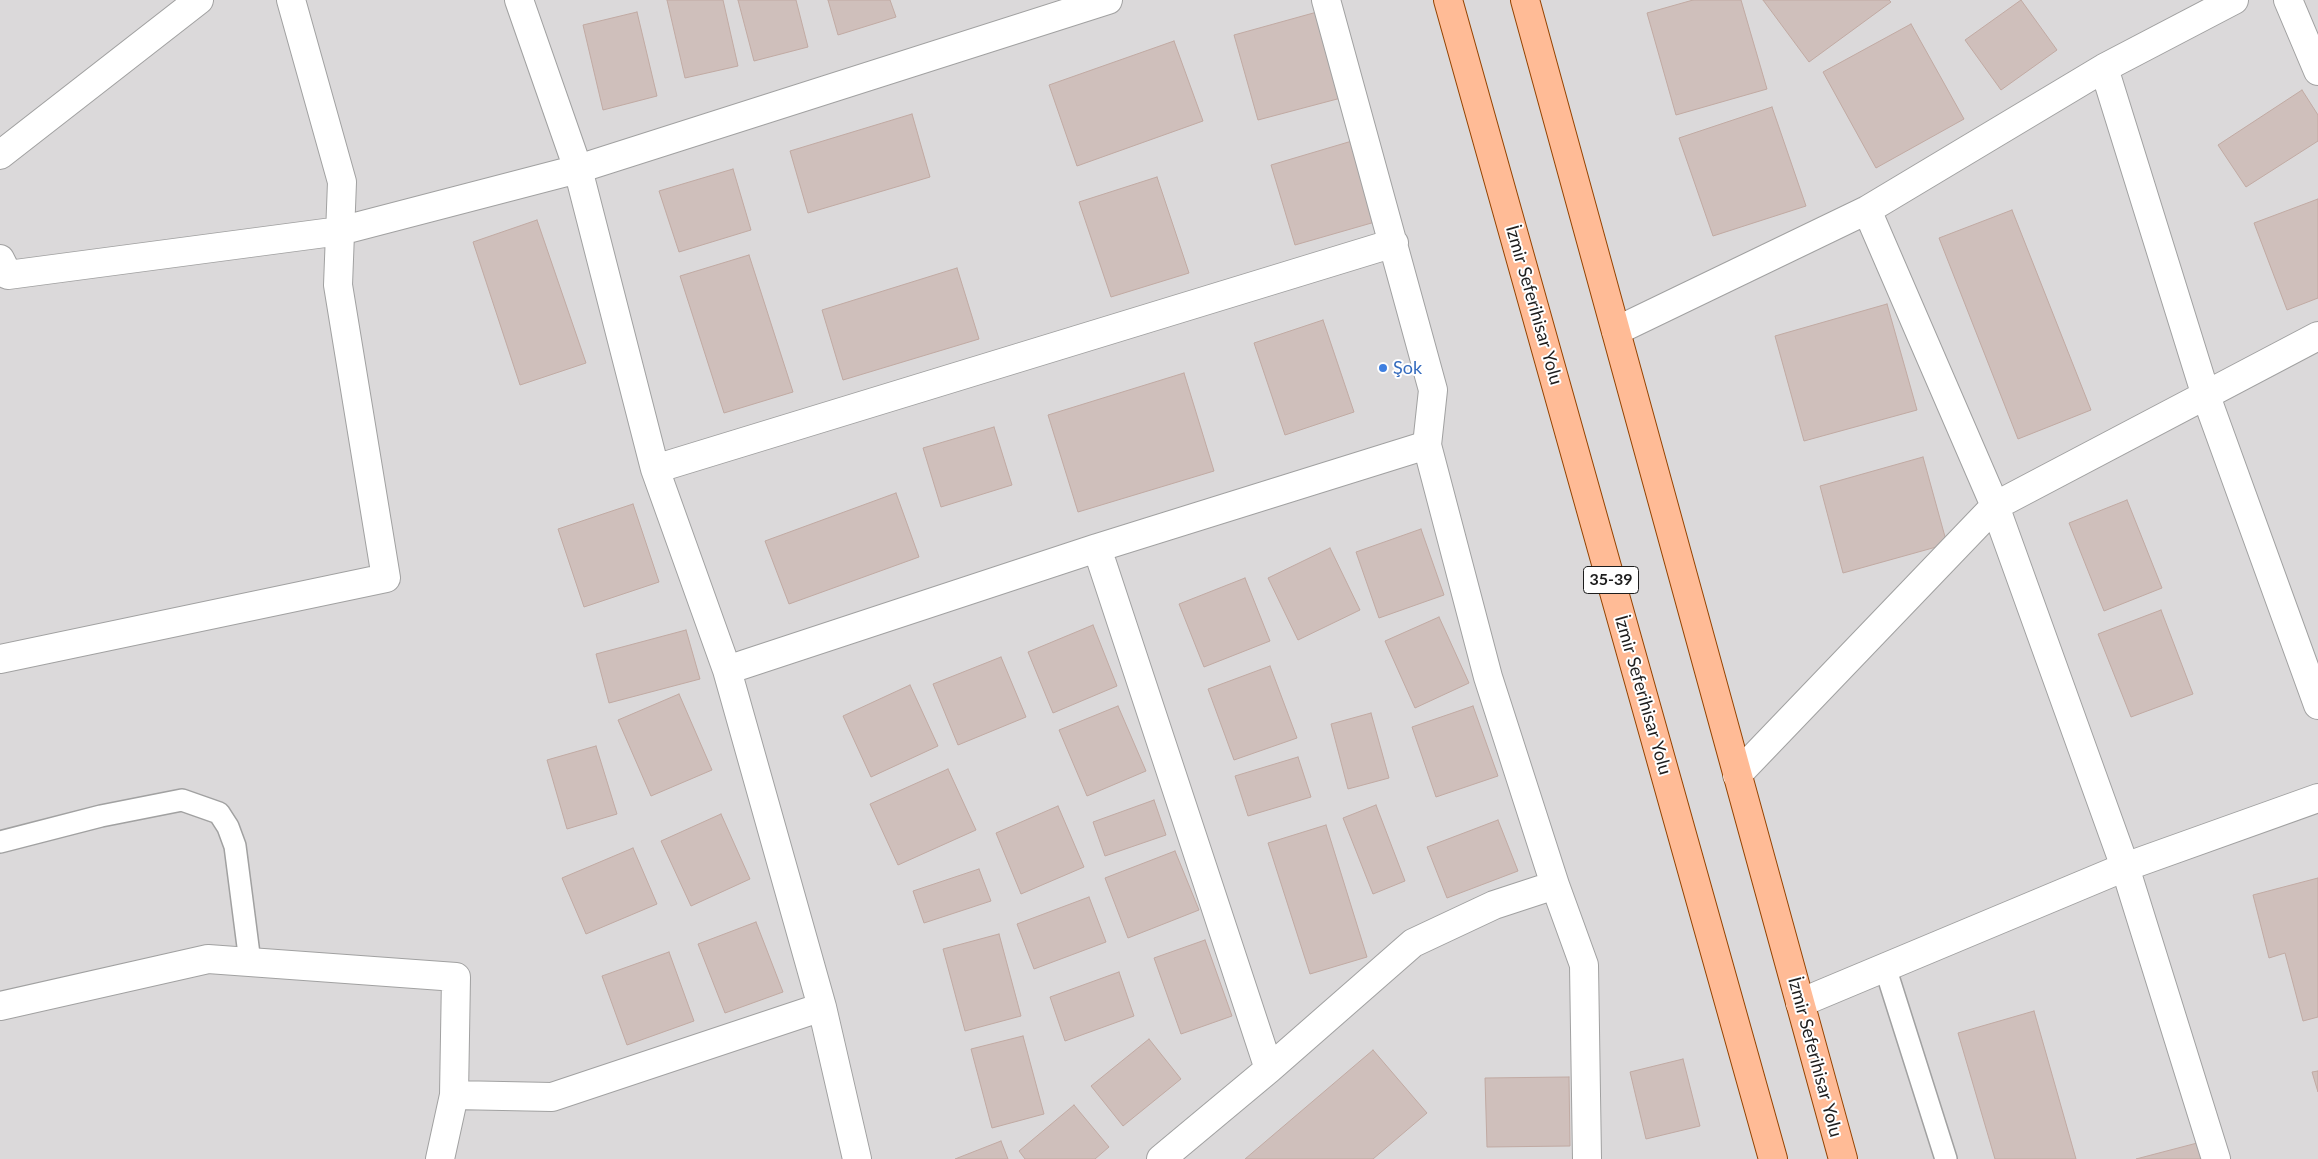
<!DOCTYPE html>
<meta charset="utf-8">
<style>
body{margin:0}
canvas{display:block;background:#efe7e2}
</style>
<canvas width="2318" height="1159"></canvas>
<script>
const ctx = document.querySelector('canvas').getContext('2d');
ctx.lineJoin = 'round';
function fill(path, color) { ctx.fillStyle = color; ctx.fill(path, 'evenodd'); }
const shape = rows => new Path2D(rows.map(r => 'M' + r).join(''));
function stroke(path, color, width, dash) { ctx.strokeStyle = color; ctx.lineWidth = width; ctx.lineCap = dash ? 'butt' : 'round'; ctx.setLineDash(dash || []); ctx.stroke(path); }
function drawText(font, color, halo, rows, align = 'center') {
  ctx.font = font + ' Lato,sans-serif'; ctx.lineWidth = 4; ctx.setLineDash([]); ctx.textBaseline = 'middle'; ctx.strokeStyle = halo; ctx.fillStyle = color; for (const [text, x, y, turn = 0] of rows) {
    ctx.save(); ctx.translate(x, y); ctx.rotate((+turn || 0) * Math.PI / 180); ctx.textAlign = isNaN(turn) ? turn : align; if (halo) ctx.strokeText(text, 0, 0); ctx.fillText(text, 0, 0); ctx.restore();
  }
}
fill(shape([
 [0,0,2318,0,2318,1159,0,1159]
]), '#dbd9da');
const building = shape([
 [667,0,723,0,738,66,685,78,667,0],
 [738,0,796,0,808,47,754,61,738,0],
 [828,0,890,0,896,17,838,35,828,0],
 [1693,0,1741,0,1767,89,1676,115,1647,13,1693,0],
 [1763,0,1889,0,1891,2,1809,62,1763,0],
 [2021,0,2057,50,2001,90,1965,40,2021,0],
 [637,12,657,96,603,110,583,25,637,12],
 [1317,12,1341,98,1258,120,1234,35,1317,12],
 [1911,24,1964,119,1876,168,1823,72,1911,24],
 [1174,41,1203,121,1077,166,1049,85,1174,41],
 [2302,90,2318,115,2318,141,2246,187,2218,145,2302,90],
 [1772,107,1806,206,1713,236,1679,138,1772,107],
 [912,114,930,177,808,213,790,151,912,114],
 [1352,141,1375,222,1295,245,1271,165,1352,141],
 [733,169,751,230,679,252,659,191,733,169],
 [1157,177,1189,273,1111,297,1079,202,1157,177],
 [2318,199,2318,298,2287,310,2254,223,2318,199],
 [2012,210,2091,410,2018,439,1939,238,2012,210],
 [537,220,586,363,520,385,473,242,537,220],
 [749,255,793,392,724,413,680,276,749,255],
 [957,268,979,339,843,380,822,310,957,268],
 [1887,304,1917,410,1804,441,1775,336,1887,304],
 [1323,320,1354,412,1285,435,1254,343,1323,320],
 [1184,373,1214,471,1078,512,1048,415,1184,373],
 [994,427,1012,485,941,507,923,448,994,427],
 [1923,457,1947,544,1843,573,1820,486,1923,457],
 [896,493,919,557,789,604,765,541,896,493],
 [2127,500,2162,588,2104,611,2069,523,2127,500],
 [633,504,659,582,584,607,558,529,633,504],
 [1421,529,1444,595,1379,618,1356,552,1421,529],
 [1330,548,1360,610,1298,640,1268,578,1330,548],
 [1245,578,1270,641,1204,667,1179,604,1245,578],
 [2161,610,2193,694,2131,717,2098,634,2161,610],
 [1439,617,1469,683,1415,708,1385,641,1439,617],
 [1093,625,1117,686,1053,713,1028,652,1093,625],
 [686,630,700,679,609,703,596,654,686,630],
 [1001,657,1026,717,958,745,933,684,1001,657],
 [1270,666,1297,738,1234,760,1208,689,1270,666],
 [910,685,938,746,871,777,843,716,910,685],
 [679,694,712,770,651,796,618,720,679,694],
 [1118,706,1146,771,1087,796,1059,730,1118,706],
 [1473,706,1498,776,1436,797,1412,727,1473,706],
 [1371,713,1389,778,1348,789,1331,724,1371,713],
 [596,746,617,814,567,829,547,760,596,746],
 [1298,757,1311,797,1248,816,1235,776,1298,757],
 [948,769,976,830,898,865,870,804,948,769],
 [1154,800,1166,835,1105,856,1093,822,1154,800],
 [1376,805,1405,881,1373,894,1343,818,1376,805],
 [1058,806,1084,867,1021,894,996,833,1058,806],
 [721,814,750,879,691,906,661,841,721,814],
 [1498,820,1518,871,1447,898,1427,847,1498,820],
 [1326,825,1367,957,1310,974,1268,843,1326,825],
 [633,848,657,904,586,934,562,878,633,848],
 [1175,851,1199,910,1128,938,1105,878,1175,851],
 [979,869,991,901,924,923,913,891,979,869],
 [2318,878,2318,1017,2303,1021,2285,953,2269,958,2253,895,2318,878],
 [1089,897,1106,942,1034,969,1017,924,1089,897],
 [756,922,783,992,725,1013,698,944,756,922],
 [999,934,1021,1016,965,1031,943,949,999,934],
 [1205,940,1232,1016,1181,1034,1154,958,1205,940],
 [669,952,694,1021,627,1045,602,976,669,952],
 [1119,972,1134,1016,1065,1041,1050,997,1119,972],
 [2034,1011,2076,1159,1995,1159,1958,1033,2034,1011],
 [1023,1036,1044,1114,992,1128,971,1049,1023,1036],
 [1149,1039,1181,1079,1123,1126,1091,1086,1149,1039],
 [1373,1050,1427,1113,1373,1159,1245,1159,1373,1050],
 [1683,1059,1700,1126,1646,1139,1630,1072,1683,1059],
 [2318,1071,2318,1092,2312,1072,2318,1071],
 [1569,1077,1570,1146,1487,1147,1485,1078,1569,1077],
 [1074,1105,1109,1147,1095,1159,1025,1159,1019,1151,1074,1105],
 [1001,1141,1008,1159,955,1159,1001,1141],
 [2201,1142,2206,1159,2136,1159,2201,1142]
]);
fill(building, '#cfbfbb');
stroke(building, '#c1aaa3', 1);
const lane = shape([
 [0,842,101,816,182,800,219,813,228,827,235,846,250,962],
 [1885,967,1946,1159]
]);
const street = shape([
 [519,0,578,169,655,469,727,670,822,1007,857,1159],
 [1326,0,1433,390,1427,445,1488,677,1555,885,1584,965,1587,1159],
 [2288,0,2318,71],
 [2104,68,2206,396,2318,705],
 [0,155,199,0],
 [1867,210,1995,506,2125,867,2216,1159],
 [0,259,8,275,340,231,578,169,1108,0],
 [1616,331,1867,210,2104,68,2234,0],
 [655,469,1394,243],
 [1097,548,1427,445],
 [0,659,386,578,338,285,342,182,291,0],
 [727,670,1097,548,1269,1069],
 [1737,775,1995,506,2318,336],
 [1800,1003,2125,867,2318,798],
 [0,1006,208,959,456,977,454,1095,440,1159],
 [454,1095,552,1097,822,1007],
 [1161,1159,1269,1069,1413,943,1494,905,1555,885]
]);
const primary = shape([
 [1448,0,1773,1159],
 [1525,0,1843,1159]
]);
stroke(lane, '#a1a1a1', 24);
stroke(street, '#a1a1a1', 30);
stroke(primary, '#954300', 30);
stroke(lane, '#fff', 21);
stroke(street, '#fff', 28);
stroke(primary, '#ffbb96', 28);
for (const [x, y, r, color] of [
 [1383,368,5,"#3f7fe0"]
]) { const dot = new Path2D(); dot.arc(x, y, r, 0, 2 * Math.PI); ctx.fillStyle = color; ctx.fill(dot); stroke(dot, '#fff', 2); }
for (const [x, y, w] of [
 [1611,580,55]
]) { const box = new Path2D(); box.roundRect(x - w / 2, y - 13.5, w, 27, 4); ctx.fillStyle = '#fff'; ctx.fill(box); stroke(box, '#1d1d1d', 1); }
drawText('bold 16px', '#1d1d1d', null, [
 ["35-39",1611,580]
]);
drawText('18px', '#1d1d1d', '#fff', [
 ["İzmir Seferihisar Yolu",1534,305,74],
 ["İzmir Seferihisar Yolu",1643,695,74],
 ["İzmir Seferihisar Yolu",1815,1057,75]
]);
drawText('18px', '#366cbe', '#fff', [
 ["Şok",1393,368]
], 'left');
</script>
